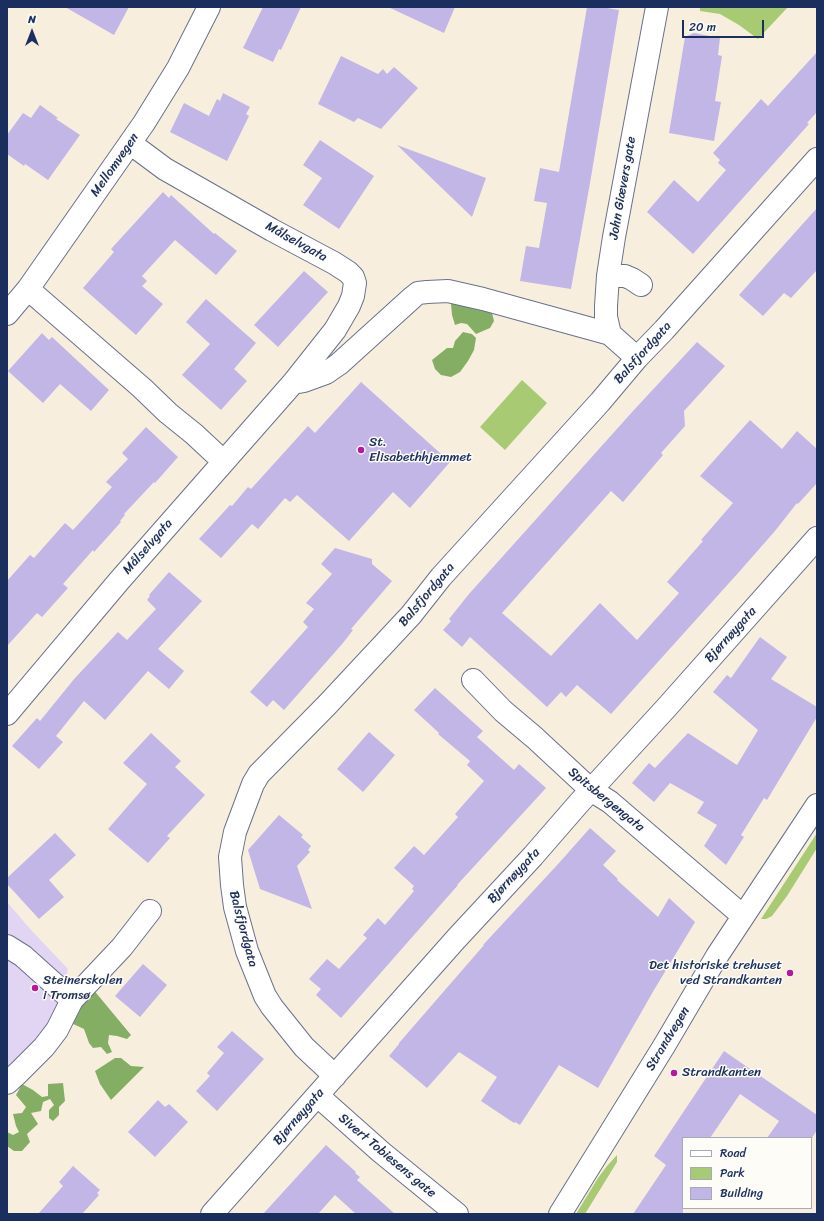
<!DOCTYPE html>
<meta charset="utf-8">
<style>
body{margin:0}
#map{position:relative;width:824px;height:1221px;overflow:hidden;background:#f8eede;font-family:Sriracha,sans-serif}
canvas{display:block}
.frame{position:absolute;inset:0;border:8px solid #1b2f5e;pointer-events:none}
.legend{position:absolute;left:682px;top:1137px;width:130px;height:72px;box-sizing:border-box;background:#fdfcf7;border:1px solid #a3aaba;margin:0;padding:5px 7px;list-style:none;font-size:12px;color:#1b2f5e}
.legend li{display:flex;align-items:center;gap:8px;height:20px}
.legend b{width:20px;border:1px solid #a3aaba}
.north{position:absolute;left:12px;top:12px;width:40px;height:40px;-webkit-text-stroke:3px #fdfcf7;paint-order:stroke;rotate:0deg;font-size:11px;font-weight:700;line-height:16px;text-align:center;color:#1b2f5e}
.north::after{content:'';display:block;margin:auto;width:14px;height:18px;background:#1b2f5e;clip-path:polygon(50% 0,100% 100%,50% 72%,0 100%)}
.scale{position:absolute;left:682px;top:20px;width:82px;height:18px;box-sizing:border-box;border:2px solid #1b2f5e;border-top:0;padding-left:5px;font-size:12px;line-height:14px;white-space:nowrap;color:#1b2f5e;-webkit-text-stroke:3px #fdfcf7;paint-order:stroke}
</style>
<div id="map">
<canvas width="824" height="1221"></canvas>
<div class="frame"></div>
<ul class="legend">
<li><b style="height:5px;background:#fff"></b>Road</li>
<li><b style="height:11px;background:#a7ca73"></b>Park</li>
<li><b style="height:11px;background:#c2b6e6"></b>Building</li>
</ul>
<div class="north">N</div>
<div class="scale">20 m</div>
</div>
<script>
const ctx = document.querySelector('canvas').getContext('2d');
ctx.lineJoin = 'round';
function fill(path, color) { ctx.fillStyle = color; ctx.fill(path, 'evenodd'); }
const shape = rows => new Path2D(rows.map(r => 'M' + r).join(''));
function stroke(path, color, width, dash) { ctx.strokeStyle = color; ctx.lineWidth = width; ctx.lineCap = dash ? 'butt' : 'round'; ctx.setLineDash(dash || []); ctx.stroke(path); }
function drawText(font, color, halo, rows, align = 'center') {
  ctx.font = font + ' Sriracha,sans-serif'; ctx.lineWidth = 3; ctx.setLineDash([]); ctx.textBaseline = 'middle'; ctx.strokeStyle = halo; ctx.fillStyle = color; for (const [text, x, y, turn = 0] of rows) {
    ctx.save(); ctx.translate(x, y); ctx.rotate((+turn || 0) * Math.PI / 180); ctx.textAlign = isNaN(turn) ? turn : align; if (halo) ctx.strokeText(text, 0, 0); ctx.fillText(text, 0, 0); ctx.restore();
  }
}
fill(shape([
 [7,902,31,930,68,969,56,1017,7,1076]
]), '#e2d4f3');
fill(shape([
 [700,7,788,7,758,39,739,25,720,14,700,11],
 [522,380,547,403,505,450,480,427],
 [817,833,817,848,787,896,772,916,766,919,761,919],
 [617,1155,617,1162,585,1214,576,1214,598,1178,607,1166]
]), '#a7ca73');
fill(shape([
 [451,304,464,304,492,313,494,321,490,328,476,334,467,324,461,323,455,325,452,315],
 [463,332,472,334,476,338,474,350,468,361,460,372,451,377,441,375,435,369,432,360,447,348,453,348,455,341],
 [92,988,131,1035,127,1039,117,1036,109,1035,108,1043,112,1052,107,1054,101,1047,93,1048,89,1043,84,1029,71,1023,81,1008,81,1003],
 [115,1058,121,1058,131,1066,144,1067,111,1100,100,1084,95,1071],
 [63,1083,65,1101,59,1107,59,1115,53,1121,49,1118,49,1110,54,1105,50,1099,43,1102,41,1111,31,1113,38,1124,27,1134,30,1142,22,1151,14,1151,7,1146,7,1132,13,1135,19,1132,16,1126,13,1114,22,1113,26,1107,16,1095,22,1084,33,1090,42,1097,48,1096,48,1084]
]), '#85ae65');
fill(shape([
 [65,7,129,7,114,35],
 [263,7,301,7,281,50,279,49,273,62,243,48],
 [388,7,455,7,444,33],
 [587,7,601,7,619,10,590,183,571,289,520,281,526,246,539,248,547,203,534,201,540,168,559,172],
 [694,33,720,38,718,55,722,56,715,101,721,102,714,141,669,133,685,37],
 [817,52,817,112,807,123,809,124,693,254,647,212,674,180,698,202,726,170,718,163,720,160,713,153,761,99,768,106],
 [341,56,378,74,383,69,387,74,394,67,418,88,381,129,358,118,354,122,318,104],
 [223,93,250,107,246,114,249,116,227,161,170,132,184,103,209,116,217,99,220,101],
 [40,105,58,118,56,119,80,135,48,180,25,164,24,166,7,154,7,135,23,113,31,118],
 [320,140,374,176,339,229,303,205,322,178,303,165],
 [397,145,486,178,472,217],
 [163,192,169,198,171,195,214,234,215,233,237,251,216,275,175,240,142,276,147,281,142,286,163,304,136,335,83,288,114,252,111,249],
 [817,208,817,270,791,298,784,293,763,316,739,295],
 [304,271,328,292,278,347,254,325],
 [206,299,256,343,234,369,247,381,221,410,182,375,210,344,186,322],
 [42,333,49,340,52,337,109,390,91,411,60,384,43,403,8,371],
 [697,342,725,366,684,411,685,426,661,453,663,455,623,502,611,491,502,613,551,656,600,603,637,640,679,593,667,582,703,541,701,540,733,503,700,476,750,420,782,449,797,431,817,449,817,483,798,504,797,503,775,531,739,572,611,714,577,685,566,697,561,692,547,707,470,637,462,647,443,630,451,621,449,619,469,594,633,411],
 [361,382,450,462,410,508,393,492,349,541,297,495,290,502,285,498,258,529,252,524,221,558,199,539,230,505,232,506,248,487,251,489,308,426,315,433],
 [146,427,178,457,155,483,154,482,124,514,125,515,120,521,121,522,94,552,93,550,63,584,68,588,42,617,37,613,7,646,7,581,30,555,34,558,65,523,73,530,112,487,106,482,128,459,122,453],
 [335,548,372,559,372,564,392,581,351,629,353,630,343,643,284,710,273,700,267,707,250,692,308,627,303,622,314,609,306,603,332,574,321,564],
 [169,572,202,601,158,649,184,671,169,689,148,671,105,720,84,701,56,736,63,742,39,769,12,746,37,718,40,721,75,678,118,632,127,640,156,609,147,600,150,596,149,595],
 [760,637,787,657,771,679,817,707,817,717,767,800,764,798,741,835,744,837,726,865,704,846,717,825,697,813,704,802,670,783,654,802,632,783,649,763,655,768,688,733,737,765,758,730,713,692,727,675,731,678],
 [435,688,483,731,477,737,514,770,519,764,546,788,457,885,458,885,341,1018,316,995,321,989,309,979,327,959,339,969,367,938,363,935,378,918,385,925,414,891,412,889,414,886,394,868,414,846,424,855,458,817,455,814,484,781,467,765,470,761,438,734,439,733,414,710],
 [369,732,395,755,363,792,337,769],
 [151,733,181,761,175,767,205,795,167,836,170,838,148,863,108,829,147,784,123,763],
 [279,815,303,835,301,837,311,846,308,850,310,852,297,866,312,909,260,889,248,850],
 [590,828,616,851,603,865,618,879,617,880,658,917,669,898,695,922,654,990,598,1088,559,1065,520,1125,515,1122,514,1123,481,1101,497,1077,459,1052,427,1088,389,1056,399,1044,399,1043,484,945,483,945,559,863],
 [55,833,76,855,49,880,64,897,39,919,7,884,7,878],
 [143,964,167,985,140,1017,115,996],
 [232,1031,264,1059,217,1111,196,1091,210,1076,207,1073,224,1053,217,1047],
 [724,1051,817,1115,817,1130,812,1138,767,1138,779,1121,740,1094,710,1138,683,1138,683,1214,633,1214,666,1165,654,1156],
 [158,1100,165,1107,169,1104,188,1122,155,1157,128,1132],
 [326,1145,356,1172,355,1173,360,1177,357,1180,395,1214,356,1214,335,1195,318,1214,263,1214],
 [73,1166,100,1190,97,1193,99,1195,82,1214,38,1214,63,1186,59,1182]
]), '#c2b6e6');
const minor = shape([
 [608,276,625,276,632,279,641,285],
 [28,289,142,388,168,413,194,434,223,461],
 [7,314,28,289,144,123,178,68,209,7],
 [637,358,610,334,606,317,606,306,608,276,614,237,657,7],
 [293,383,304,381,326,373,339,364,413,297,418,293,427,292,448,291,483,299,610,334],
 [473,680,503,711,535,738,591,790,610,802,743,916],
 [7,714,119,581,293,383,335,330,349,306,353,296,355,283,353,277,348,272,334,263,272,230,165,169,130,143],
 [7,946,23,956,72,1000],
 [335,1076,304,1047,272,1007,265,996,247,951,235,907,232,885,230,857,235,832,253,784,259,774,327,705,411,615,441,577,600,402,637,358,664,330,817,159],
 [7,1083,18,1073,44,1047,57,1030,72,1000,122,947,150,911],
 [318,1096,381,1152,457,1214],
 [212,1214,456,939,533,856,579,803,667,707,817,538],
 [560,1214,664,1046,717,956,817,805]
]);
stroke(minor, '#68728b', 24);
stroke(minor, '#fff', 22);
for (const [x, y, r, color] of [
 [361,450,4,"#b5179e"],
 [790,973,4,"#b5179e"],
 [35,988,4,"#b5179e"],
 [674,1073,4,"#b5179e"]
]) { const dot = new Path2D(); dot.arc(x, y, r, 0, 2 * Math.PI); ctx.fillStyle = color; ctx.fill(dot); stroke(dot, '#fdfcf7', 1.5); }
drawText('13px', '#1b2f5e', '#fdfcf7', [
 ["Mellomvegen",115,165,-55],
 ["John Giævers gate",623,188,-80],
 ["Målselvgata",296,242,29],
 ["Balsfjordgata",643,353,-48],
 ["Målselvgata",148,547,-49],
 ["Balsfjordgata",427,595,-50],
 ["Bjørnøygata",731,635,-48],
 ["Spitsbergengata",606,800,39],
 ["Bjørnøygata",514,876,-47],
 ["Balsfjordgata",243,929,75],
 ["Strandvegen",668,1039,-59],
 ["Bjørnøygata",299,1117,-49],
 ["Sivert Tobiesens gate",387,1156,40]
]);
drawText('13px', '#1b2f5e', '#fdfcf7', [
 ["St.",369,443],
 ["Elisabethhjemmet",369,458],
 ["Det historiske trehuset",782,966,"right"],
 ["ved Strandkanten",782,981,"right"],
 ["Steinerskolen",43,981],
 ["i Tromsø",43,996],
 ["Strandkanten",682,1073]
], 'left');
</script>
